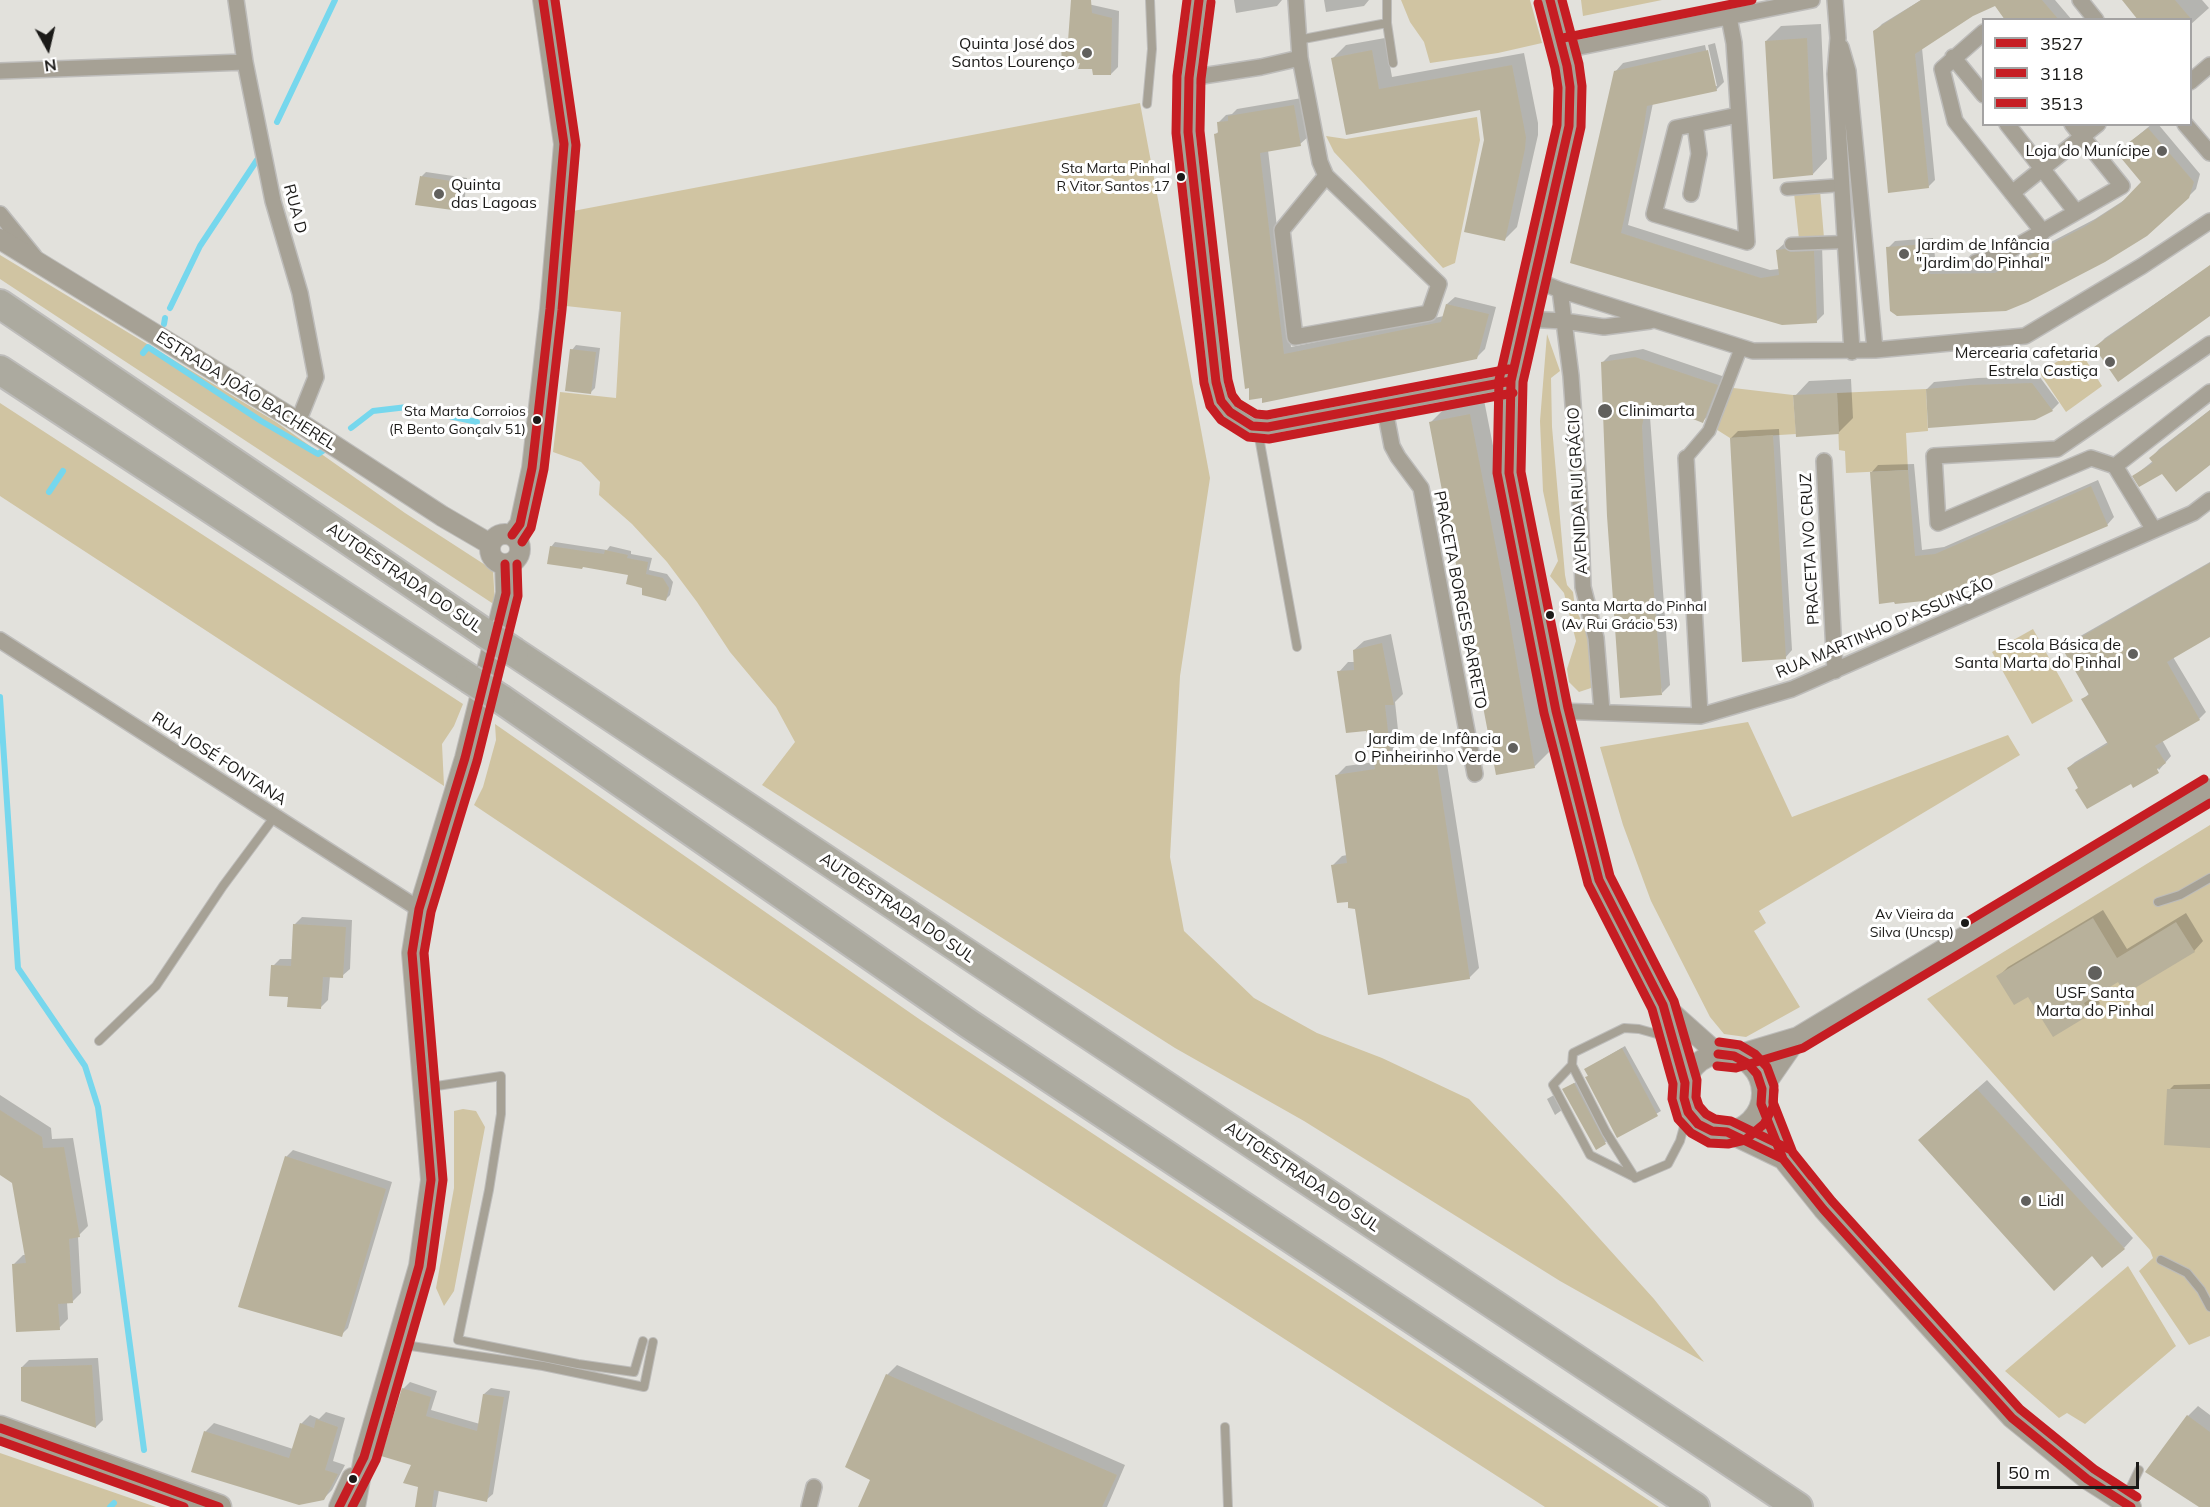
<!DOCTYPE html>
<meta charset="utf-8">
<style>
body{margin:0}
#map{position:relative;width:2210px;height:1507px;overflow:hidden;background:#e2e1dc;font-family:Mulish,sans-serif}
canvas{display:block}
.legend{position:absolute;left:1982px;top:18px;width:210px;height:108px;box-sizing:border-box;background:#fff;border:2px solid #a4a3a3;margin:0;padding:8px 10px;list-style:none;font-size:18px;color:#1b1a18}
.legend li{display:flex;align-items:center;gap:12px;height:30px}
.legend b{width:30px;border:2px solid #a4a3a3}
.north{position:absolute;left:18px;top:18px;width:60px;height:60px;-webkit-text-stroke:4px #fff;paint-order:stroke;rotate:172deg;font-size:16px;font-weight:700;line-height:24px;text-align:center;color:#1b1a18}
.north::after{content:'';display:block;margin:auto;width:21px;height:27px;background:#1b1a18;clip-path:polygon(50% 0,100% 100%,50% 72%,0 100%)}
.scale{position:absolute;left:1997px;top:1462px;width:142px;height:27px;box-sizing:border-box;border:3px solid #1b1a18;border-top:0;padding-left:8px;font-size:18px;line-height:21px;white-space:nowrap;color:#1b1a18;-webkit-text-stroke:4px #fff;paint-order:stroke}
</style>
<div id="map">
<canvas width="2210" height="1507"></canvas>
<ul class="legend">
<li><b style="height:8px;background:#c61d23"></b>3527</li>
<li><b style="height:8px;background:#c61d23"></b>3118</li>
<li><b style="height:8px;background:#c61d23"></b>3513</li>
</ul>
<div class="north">N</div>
<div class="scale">50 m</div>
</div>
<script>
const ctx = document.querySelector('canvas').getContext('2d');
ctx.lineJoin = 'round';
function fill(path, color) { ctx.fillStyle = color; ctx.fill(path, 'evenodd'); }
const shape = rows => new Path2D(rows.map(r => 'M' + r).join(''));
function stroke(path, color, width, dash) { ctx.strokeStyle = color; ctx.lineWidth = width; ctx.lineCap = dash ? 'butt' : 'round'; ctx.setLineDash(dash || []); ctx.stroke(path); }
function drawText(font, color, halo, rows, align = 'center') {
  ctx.font = font + ' Mulish,sans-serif'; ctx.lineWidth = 6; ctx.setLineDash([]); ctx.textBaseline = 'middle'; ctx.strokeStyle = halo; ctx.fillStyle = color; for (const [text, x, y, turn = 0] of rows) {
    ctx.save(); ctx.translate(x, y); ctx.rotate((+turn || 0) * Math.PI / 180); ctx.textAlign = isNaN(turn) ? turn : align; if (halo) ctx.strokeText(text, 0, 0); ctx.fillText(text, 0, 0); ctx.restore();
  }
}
fill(shape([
 [1401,0,1530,0,1542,43,1498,53,1430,63,1424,42,1410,22],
 [1581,0,1662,0,1583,16],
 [1140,103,1210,478,1180,676,1170,857,1184,931,1254,998,1317,1033,1382,1058,1469,1099,1562,1197,1654,1299,1704,1362,1560,1281,1304,1121,1175,1048,762,785,795,742,776,707,730,652,697,602,667,562,632,524,599,495,600,482,581,462,553,452,560,392,616,398,621,312,566,306,573,211],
 [1477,117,1480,140,1455,263,1443,268,1334,152,1326,136,1346,139],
 [1820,190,1824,238,1799,239,1794,193],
 [0,255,276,422,405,513,493,570,495,605,0,279],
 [1547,334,1560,371,1551,378,1552,427,1565,575,1567,585,1573,592,1575,607,1591,643,1594,687,1579,692,1569,682,1567,669,1576,641,1564,593,1550,576,1558,561,1543,491,1540,421],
 [2079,349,2102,386,2066,412,2039,372],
 [1725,387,1793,395,1796,434,1730,438,1711,426],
 [1926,389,1928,431,1906,433,1908,470,1846,473,1845,451,1839,450,1837,393],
 [0,403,463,704,454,726,442,744,444,786,0,496],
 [2033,629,2073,701,2032,724,1992,652],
 [1748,722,1792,817,2008,735,2020,755,1759,911,1766,923,1754,931,1800,1007,1746,1037,1724,1034,1710,1017,1651,901,1623,825,1600,747],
 [495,724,922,1021,1659,1507,1545,1507,942,1118,474,805,483,787,496,740],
 [2210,825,2210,1336,2189,1345,2139,1271,2153,1258,2150,1250,1927,999],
 [463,1109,476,1111,485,1127,454,1291,444,1306,436,1288,454,1188,454,1111],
 [2128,1266,2176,1346,2085,1424,2067,1413,2059,1418,2005,1371],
 [0,1453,156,1507,0,1507]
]), '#d0c4a2');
fill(shape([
 [1234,0,1282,0,1277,6,1236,13],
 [1324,0,1369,0,1364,6,1326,12],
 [1921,0,2055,0,2072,20,2007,20,1995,4,1973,15,1922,48,1935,180,1928,187,1875,31,1882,24],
 [2122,0,2202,0,2209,8,2190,25,2190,20],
 [1079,2,1119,11,1118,67,1111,74,1093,68,1063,45,1070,38],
 [1821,24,1827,159,1813,174,1766,41,1781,26],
 [1385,38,1392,77,1524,53,1538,123,1538,135,1517,227,1504,240,1485,140,1482,109,1347,133,1333,58,1346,45],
 [1715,43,1724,82,1716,90,1653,103,1628,225,1770,270,1779,269,1777,250,1785,243,1822,244,1824,314,1816,322,1572,261,1615,72,1623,63,1705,45,1714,86,1717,86,1708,45],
 [1302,98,1308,137,1300,144,1268,150,1291,347,1444,316,1447,304,1455,297,1496,307,1485,349,1477,357,1264,401,1216,134,1219,131,1218,123,1226,115,1232,114,1237,109],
 [2152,124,2158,124,2200,174,2196,189,2188,197,1897,315,1888,248,1895,241,1933,238,1936,267,2003,267,2095,219,2129,197,2143,182,2118,152],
 [426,172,467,178,464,205,459,210,417,204,422,176],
 [2210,266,2210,314,2096,347,2105,338],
 [576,345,600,348,595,388,591,392,572,350],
 [1643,349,1725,377,1711,413,1703,421,1673,409,1652,407,1650,417,1670,685,1662,693,1602,363,1610,355],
 [2039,376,2059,403,2052,410,1927,389,1934,382,1978,378],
 [1851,379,1853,418,1838,433,1795,396,1809,381],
 [1484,400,1519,578,1549,752,1534,767,1430,423,1445,408],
 [2210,410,2210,462,2134,476,2153,461,2151,458,2159,449],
 [1779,429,1792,650,1785,658,1731,438,1738,431],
 [1914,464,1922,550,1944,547,2098,480,2114,517,2107,525,1932,598,1871,473,1878,465],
 [555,542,607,550,610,546,631,551,631,554,652,558,649,570,667,574,673,582,670,595,665,600,644,587,630,574,551,547],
 [2210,562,2210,636,2173,657,2206,712,2199,719,2162,740,2171,756,2159,770,2154,761,2131,782,2080,788,2068,768,2075,762,2108,742,2083,699,2090,693,2064,649,2070,642],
 [1391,634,1403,694,1395,702,1401,758,1445,751,1479,968,1469,978,1349,900,1332,866,1342,856,1347,855,1337,775,1346,766,1375,762,1368,730,1339,672,1348,662,1355,662,1354,650,1364,641],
 [2103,910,2127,949,2186,913,2203,941,2194,951,2119,980,2094,995,2100,1003,2090,1013,2029,995,1998,977,2008,967],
 [302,917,352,920,350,969,342,976,330,976,328,1000,321,1007,289,995,273,966,280,959,293,959,295,924],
 [1625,1046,1661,1111,1618,1136,1587,1077,1589,1075,1586,1069],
 [1987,1080,2133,1238,2124,1248,1930,1130],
 [1576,1082,1607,1141,1597,1148,1566,1088],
 [2210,1084,2210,1146,2169,1090,2174,1085],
 [0,1095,51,1128,52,1139,73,1138,88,1226,78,1236,81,1293,72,1302,67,1302,68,1319,59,1328,14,1264,23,1255,26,1255,13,1182,0,1173],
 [1554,1095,1562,1110,1555,1115,1547,1099],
 [293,1150,392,1182,348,1328,341,1335,286,1157],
 [98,1358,103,1420,96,1427,22,1400,22,1367,29,1360],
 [897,1365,1125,1465,1107,1507,860,1507,872,1480,887,1375],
 [410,1382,437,1391,431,1410,480,1424,484,1394,491,1388,510,1391,493,1494,486,1500,439,1490,436,1507,416,1507,420,1486,413,1464,403,1389],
 [2198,1406,2210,1415,2210,1507,2202,1507,2188,1416],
 [326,1412,345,1418,333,1461,345,1465,332,1490,323,1499,205,1432,214,1423,293,1449,301,1424,310,1415,319,1419]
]), '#0003');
stroke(shape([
 [277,122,335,0],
 [170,308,200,246,257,160],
 [164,324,165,318],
 [143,353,148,347,261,421,318,454,324,450],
 [351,428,373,411,407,407,477,422],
 [49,492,63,471],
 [0,697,18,968,85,1066,98,1107,144,1450],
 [110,1507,114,1503]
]), '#76d7ed', 6);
fill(shape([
 [1071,0,1091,0,1092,13,1112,18,1111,75,1093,75,1092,69,1078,69,1080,63,1062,66,1061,44,1068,41],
 [1921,0,2042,0,2059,20,2005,20,1995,6,1973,16,1915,54,1929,188,1888,193,1873,31],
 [2122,0,2175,0,2192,20,2138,20],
 [1807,38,1813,175,1773,179,1765,41],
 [1372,50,1379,89,1512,65,1526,137,1525,149,1505,241,1464,232,1484,140,1480,110,1346,135,1331,58],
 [1708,50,1717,91,1647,106,1643,133,1621,233,1761,278,1779,275,1776,250,1785,249,1791,252,1814,251,1817,323,1782,325,1570,263,1614,71],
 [1294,105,1301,146,1260,153,1284,354,1441,322,1446,304,1489,314,1477,359,1262,403,1262,398,1249,400,1249,388,1245,389,1214,134,1218,133,1217,122,1228,121,1228,116],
 [2148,128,2194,182,2189,198,2147,236,2105,262,2028,302,2006,311,1897,316,1890,311,1886,247,1927,244,1929,274,1995,273,2086,226,2121,203,2141,182,2116,152],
 [420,176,463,183,460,211,415,205],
 [2210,265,2210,316,2118,382,2094,347],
 [570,349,596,352,591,394,565,391],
 [1635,357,1718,385,1703,423,1673,411,1646,407,1642,426,1644,467,1662,695,1620,698,1607,516,1601,362],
 [2032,383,2053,411,2035,420,1928,428,1926,389,1970,385],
 [1837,393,1839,434,1796,437,1793,395],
 [2210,410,2210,465,2176,492,2162,474,2139,487,2132,476,2153,463,2149,458],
 [1470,414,1505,594,1535,768,1496,775,1429,422],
 [1773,435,1786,659,1742,662,1730,438],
 [1908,470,1915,556,1935,554,2091,486,2108,526,1933,600,1895,604,1894,602,1879,604,1870,472],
 [550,546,604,554,605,550,628,555,627,558,648,562,646,574,663,578,669,588,666,601,642,595,642,588,626,584,628,575,583,567,582,569,547,564],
 [2210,563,2210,637,2167,662,2200,720,2155,746,2166,763,2157,769,2159,773,2133,788,2131,784,2087,809,2075,790,2078,788,2067,768,2108,744,2081,699,2089,695,2062,648],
 [1382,643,1394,705,1385,705,1392,766,1436,759,1470,979,1368,995,1355,909,1348,908,1348,902,1337,903,1331,865,1347,863,1335,775,1375,769,1366,731,1346,733,1337,671,1354,670,1353,650],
 [2093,918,2117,958,2176,922,2195,952,2125,994,2118,982,2084,1003,2091,1014,2053,1037,2028,997,2014,1005,1996,976],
 [293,924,346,927,343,978,323,977,321,1009,287,1007,288,997,269,996,271,965,291,966],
 [1622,1048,1658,1116,1617,1138,1585,1077,1588,1076,1584,1069],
 [1574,1083,1606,1144,1596,1150,1562,1089],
 [1977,1089,2125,1249,2102,1268,2092,1256,2054,1291,1918,1140],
 [2167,1089,2210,1089,2210,1148,2164,1145],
 [0,1110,42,1137,43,1148,64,1147,80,1237,69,1239,73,1303,58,1304,60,1330,16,1332,12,1264,26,1263,12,1183,0,1175],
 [285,1156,386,1189,342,1337,238,1307],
 [92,1365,96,1428,21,1401,21,1367],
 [886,1374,1117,1475,1102,1507,858,1507,870,1480,845,1467],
 [402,1388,431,1397,426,1416,477,1431,483,1394,504,1397,487,1502,434,1490,432,1507,415,1507,418,1487,403,1483,411,1465,381,1456],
 [2187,1415,2210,1432,2210,1507,2199,1507,2145,1472],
 [316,1419,338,1427,325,1470,338,1474,324,1500,299,1505,191,1472,204,1431,289,1458,300,1423,314,1428]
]), '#b8b19b');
const service = shape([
 [1387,0,1387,23],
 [1298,40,1387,23,1393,63],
 [1147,104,1152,49,1150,0],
 [1257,426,1297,647],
 [2158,902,2180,895,2210,878],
 [1671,1038,1639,1029,1624,1028,1573,1053,1572,1065,1606,1132,1635,1178,1668,1164,1680,1141,1688,1112],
 [99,1041,156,986,223,886,275,816],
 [1572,1065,1553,1085,1590,1155,1634,1177],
 [424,1088,501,1076,501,1114,489,1190,458,1340,578,1364,634,1372,643,1341],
 [2161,1260,2187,1273,2201,1290,2210,1307],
 [398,1344,543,1366,644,1387,653,1342],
 [1225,1427,1228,1507],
 [2124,1501,2139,1470]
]);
const pedestrian = shape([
 [1787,189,1842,185],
 [1791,244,1845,242],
 [1686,458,1709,431,1741,348]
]);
const minor = shape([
 [236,0,245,62,273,201,300,293,316,377,298,422],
 [1199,0,1189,78,1188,132,1216,382,1221,401,1230,412,1252,426,1268,427,1511,381],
 [1835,0,1838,38,1835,74,1852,352],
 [2080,0,2096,20],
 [1729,17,1734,43,1747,242,1654,214,1676,128,1738,115],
 [1984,32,1942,69,1955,121,2043,232],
 [1841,47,1848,71,1875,350],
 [1565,50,1812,0],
 [1953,57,1984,95],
 [1300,58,1320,162,1326,176,1439,284,1429,313,1295,337,1282,230,1326,176],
 [0,71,245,62],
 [1189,78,1261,67,1300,58,1296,0],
 [2190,82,2210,65],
 [2007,124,2076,212],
 [2185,124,2210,153],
 [2012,193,2098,124],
 [1691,194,1699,154,1695,124],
 [0,214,34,256],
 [1976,262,1998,257,2122,186,2072,124],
 [1533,279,1560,290,1753,351,1875,350,2025,336,2142,266,2210,221],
 [1560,290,1571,376,1580,503,1583,587,1596,638,1602,712],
 [1525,319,1564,321,1604,327,1650,321],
 [1384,405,1392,446,1398,457,1421,488,1475,774],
 [1686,458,1700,716],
 [1824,461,1835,671],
 [2115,466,2210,392],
 [2154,530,2115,466,2091,458,1938,523,1934,456,2057,449,2210,344],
 [0,640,419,909],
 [1556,711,1700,716,1792,689,2193,513,2210,500],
 [809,1507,814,1487]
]);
const tertiary = shape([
 [1550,0,1567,66,1570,87,1569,126,1511,381,1509,473,1556,711,1599,880,1663,1005,1685,1083],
 [0,239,298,422,442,516,490,544],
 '490 549a15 15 0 1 1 30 0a15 15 0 1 1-30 0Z',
 [512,535,520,524,532,468,550,309,564,144,543,0],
 [1663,1005,1718,1054],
 '1684 1093a39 39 0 1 1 78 0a39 39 0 1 1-78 0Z',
 [1734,1056,1798,1037,2210,789],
 [1762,1089,1798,1037],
 [1761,1104,1783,1159,1823,1209,2012,1418,2087,1479,2131,1507],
 [1727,1132,1783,1159],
 [339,1507,352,1478],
 [355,1507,364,1457,419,1266,431,1180,412,953,419,909,465,758,506,593,505,564]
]);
const primary = shape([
 [0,1428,219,1507]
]);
const motorway = shape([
 [0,304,485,633],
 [0,370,470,679],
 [514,652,1798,1507],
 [501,699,969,1024,1695,1507]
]);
stroke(service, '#bdbcba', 10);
stroke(pedestrian, '#bdbcba', 15);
stroke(minor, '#bdbcba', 18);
stroke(tertiary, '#bdbcba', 22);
stroke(primary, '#bdbcba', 27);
stroke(motorway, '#bdbcba', 32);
stroke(service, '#a6a195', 8);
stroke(pedestrian, '#a6a195', 12);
stroke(minor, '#a6a195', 15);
stroke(tertiary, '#a6a195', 20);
stroke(primary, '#a6a091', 24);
stroke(motorway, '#acaa9f', 28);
const motorwayBridge = shape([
 [485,633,514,652],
 [470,679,501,699]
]);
stroke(motorwayBridge, '#bdbcba', 32, []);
stroke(motorwayBridge, '#acaa9f', 28);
stroke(shape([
 [1199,0,1189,78,1188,132,1216,382,1221,401,1230,412,1252,426,1268,427,1511,381],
 [1550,0,1567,66,1570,87,1569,126,1511,381,1509,473,1556,711,1599,880,1663,1005,1685,1083,1684,1098,1688,1112,1698,1124,1712,1131,1727,1132,1783,1159,1823,1209,2012,1418,2087,1479,2131,1507],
 [512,535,520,524,532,468,550,309,564,144,543,0],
 [1718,1054,1734,1056,1747,1063,1757,1074,1762,1089,1761,1104,1783,1159,1803,1184],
 [0,1428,219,1507],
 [339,1507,364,1457,419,1266,431,1180,412,953,419,909,465,758,506,593,505,564]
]), '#c61d23', 9);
stroke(shape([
 [1187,0,1177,76,1176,133,1204,383,1210,406,1221,420,1248,437,1269,439,1513,393],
 [1538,3,1555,68,1558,88,1557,125,1499,380,1497,473,1544,713,1588,884,1652,1009,1673,1084,1672,1099,1678,1119,1691,1133,1709,1143,1728,1144,1745,1140,1764,1124,1773,1107,1774,1090],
 [522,542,531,528,544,469,562,310,576,145,555,0],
 [1717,1066,1736,1068,1803,1048,2210,803],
 [0,1441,184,1507],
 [352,1507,376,1460,431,1268,443,1180,424,953,431,912,477,761,518,596,517,564]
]), '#c61d23', 9);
stroke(shape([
 [1562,0,1579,64,1582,86,1581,127,1523,382,1521,472,1568,708,1610,876,1674,1001,1697,1080,1696,1097,1699,1106,1706,1114,1715,1119,1731,1121,1791,1150,1832,1201,2020,1409,2094,1469,2137,1497],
 [1211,2,1201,79,1200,131,1228,380,1232,395,1238,403,1256,414,1267,415,1509,369],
 [1563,38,1752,0],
 [1965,923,2204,779],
 [1719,1042,1740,1045,1755,1054,1767,1067,1774,1086,1773,1102,1793,1153,1812,1177]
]), '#c61d23', 9);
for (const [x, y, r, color] of [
 [1087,53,6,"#61605d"],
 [2162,151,6,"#61605d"],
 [1181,177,5,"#1b1a18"],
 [439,194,6,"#61605d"],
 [1904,254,6,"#61605d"],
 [2110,362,6,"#61605d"],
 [1605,411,8,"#61605d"],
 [537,420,5,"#1b1a18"],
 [1550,615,5,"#1b1a18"],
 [2133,654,6,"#61605d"],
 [1513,748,6,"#61605d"],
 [1965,923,5,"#1b1a18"],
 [2095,973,8,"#61605d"],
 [2026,1201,6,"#61605d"],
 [353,1479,5,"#1b1a18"]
]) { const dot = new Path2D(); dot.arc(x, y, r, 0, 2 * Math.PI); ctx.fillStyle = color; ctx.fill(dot); stroke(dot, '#fff', 2); }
drawText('14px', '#1b1a18', '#fff', [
 ["Sta Marta Pinhal",1170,169],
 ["R Vitor Santos 17",1170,187],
 ["Sta Marta Corroios",526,412],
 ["(R Bento Gonçalv 51)",526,430],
 ["Santa Marta do Pinhal",1561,607,"left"],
 ["(Av Rui Grácio 53)",1561,625,"left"],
 ["Av Vieira da",1954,915],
 ["Silva (Uncsp)",1954,933]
], 'right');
drawText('16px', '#1b1a18', '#fff', [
 ["Quinta José dos",1075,44],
 ["Santos Lourenço",1075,62],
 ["Loja do Munícipe",2150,151],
 ["Quinta",451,185,"left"],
 ["das Lagoas",451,203,"left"],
 ["Jardim de Infância",1916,245,"left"],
 ["\"Jardim do Pinhal\"",1916,263,"left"],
 ["Mercearia cafetaria",2098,353],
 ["Estrela Castiça",2098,371],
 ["Clinimarta",1618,411,"left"],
 ["Escola Básica de",2121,645],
 ["Santa Marta do Pinhal",2121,663],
 ["Jardim de Infância",1501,739],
 ["O Pinheirinho Verde",1501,757],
 ["USF Santa",2095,993,"center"],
 ["Marta do Pinhal",2095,1011,"center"],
 ["Lidl",2038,1201,"left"]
], 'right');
drawText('16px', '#1b1a18', '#fff', [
 ["RUA D",295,209,75],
 ["ESTRADA JOÃO BACHEREL",246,391,32],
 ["AVENIDA RUI GRÁCIO",1578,491,-93],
 ["PRACETA IVO CRUZ",1810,549,-93],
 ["AUTOESTRADA DO SUL",404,578,34],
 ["PRACETA BORGES BARRETO",1460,600,79],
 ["RUA MARTINHO D'ASSUNÇÃO",1885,628,-23],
 ["RUA JOSÉ FONTANA",219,759,33],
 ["AUTOESTRADA DO SUL",897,908,34],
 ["AUTOESTRADA DO SUL",1302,1177,34]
]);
</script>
